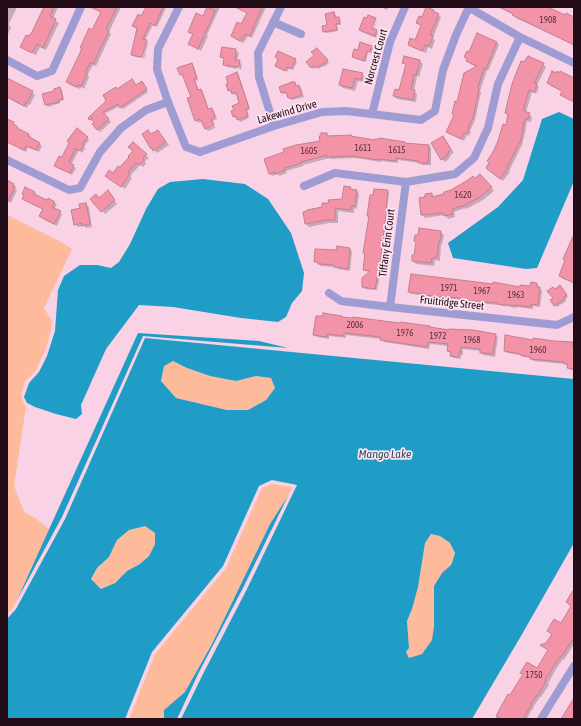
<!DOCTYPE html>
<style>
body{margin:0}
#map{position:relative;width:581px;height:726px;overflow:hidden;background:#f9d2e6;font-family:"Asap Condensed",sans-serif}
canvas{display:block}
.frame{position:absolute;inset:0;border:8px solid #210c18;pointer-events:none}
</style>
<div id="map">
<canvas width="581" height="726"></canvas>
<div class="frame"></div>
</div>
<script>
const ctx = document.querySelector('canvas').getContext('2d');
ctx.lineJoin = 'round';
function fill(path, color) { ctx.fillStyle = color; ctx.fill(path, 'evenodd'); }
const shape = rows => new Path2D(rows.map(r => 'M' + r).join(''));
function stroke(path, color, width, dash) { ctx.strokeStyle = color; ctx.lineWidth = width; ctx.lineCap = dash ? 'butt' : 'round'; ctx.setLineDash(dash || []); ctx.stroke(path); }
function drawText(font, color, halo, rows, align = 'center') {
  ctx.font = font + ' "Asap Condensed",sans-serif'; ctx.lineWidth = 3.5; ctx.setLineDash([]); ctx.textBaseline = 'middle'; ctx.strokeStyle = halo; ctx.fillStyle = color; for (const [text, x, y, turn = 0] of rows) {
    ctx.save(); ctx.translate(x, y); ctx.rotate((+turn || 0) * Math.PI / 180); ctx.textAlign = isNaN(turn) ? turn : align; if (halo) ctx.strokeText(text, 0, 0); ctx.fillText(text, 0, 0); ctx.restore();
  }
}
fill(shape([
 [7,215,63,243,72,249,44,308,52,321,51,330,46,348,36,370,25,382,21,395,24,404,26,406,14,486,24,512,34,517,49,529,17,600,13,607,7,614],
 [173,361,187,368,210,376,236,381,256,376,271,378,275,388,266,400,248,410,227,410,176,398,161,381,164,366],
 [272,484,292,487,288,496,270,524,212,644,185,692,164,710,164,719,129,719,155,654,226,568,262,488],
 [145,526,155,533,155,544,149,556,140,564,127,571,115,583,101,589,91,580,97,568,109,557,117,540,129,529],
 [430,534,440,536,450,543,455,553,453,560,451,565,442,573,434,586,434,626,433,640,422,654,409,658,406,652,409,648,407,621,412,609,418,587,425,543]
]), '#fdbb9b');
fill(shape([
 [559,112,574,119,574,181,537,268,526,269,453,258,448,243,498,207,523,180,542,119],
 [203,179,245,184,268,199,291,233,304,273,302,291,292,303,286,317,278,322,241,318,173,307,139,305,106,349,81,405,82,414,76,419,56,414,35,407,27,403,24,397,29,383,39,372,47,356,55,331,58,290,64,276,80,265,97,265,111,268,119,262,130,244,146,209,158,189,170,182],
 [138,333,259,341,288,348,143,336,62,517,17,600],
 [145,338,574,379,574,543,521,636,472,719,181,719,203,674,247,589,297,485,272,480,259,486,223,566,152,652,125,719,7,719,7,619,16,609,65,519],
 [173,361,187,368,210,376,236,381,256,376,271,378,275,388,266,400,248,410,227,410,176,398,161,381,164,366],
 [145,526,155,533,155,544,149,556,140,564,127,571,115,583,101,589,91,579,97,568,109,557,117,540,129,530],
 [431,534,440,536,450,543,455,553,453,560,451,565,442,573,434,586,434,626,432,640,422,654,409,658,406,652,409,648,407,621,412,609,418,587,425,543],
 [288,496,243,588,199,672,177,719,164,719,164,710,185,692,212,644,270,524]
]), '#1f9dc6');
fill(shape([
 [7,7,17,7,9,24,11,28,7,36],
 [46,7,58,7,53,19,59,23,46,50,40,47,36,55,24,49,21,47,32,36],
 [101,7,121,7,109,32,111,34,96,66,93,65,88,74,89,77,84,89,81,87,80,89,70,85,67,82,101,13,99,10],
 [147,7,164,7,166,8,157,27,153,25,145,40,141,58,135,57,132,54,138,29,133,26,142,17],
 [208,7,220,7,207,35,208,36,201,51,192,46,189,44,193,35,189,32,203,17],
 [246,7,266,7,252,38,248,36,245,41,244,41,243,43,235,39,232,36,242,26,247,14,244,11],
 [380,7,388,7,387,10],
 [498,7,535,7,574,19,574,45,516,18,513,14],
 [334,13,336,15,336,18,339,18,340,19,341,25,337,25,338,31,326,33,324,32],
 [438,15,441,17,433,38,435,40,432,49,428,47,426,53,412,47,409,44,416,41,422,26,417,22,423,19],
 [377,20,377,21,374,30,378,33,376,38,362,32,360,30,372,33],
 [147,42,148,43,144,59,143,58],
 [497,43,499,45,488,71,487,70,480,91,481,92,475,120,470,131,471,132,469,136,467,135,464,141,450,134,447,132,455,116,458,103,477,67,470,64,468,61,468,59,466,57,470,53],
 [371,47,373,48,372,53,368,52,366,62,355,58,353,57],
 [223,48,236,50,239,53,237,61,240,62,239,62,237,69,227,67,224,64,225,60,221,57],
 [317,49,329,63,324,67,323,66,319,69,316,67,313,69,307,62,315,55],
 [405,57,420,61,423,64,419,77,417,76,414,91,417,94,416,102,397,99,394,96,400,91,406,65,403,62],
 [295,60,297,62,293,70,289,68,287,72,278,67],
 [241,62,242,64,241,70,239,69],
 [192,64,194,67,198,80,195,81,199,90,201,90,203,92,209,110,211,109,214,111,217,119,213,121,214,124,205,128,202,121,198,123,196,120,193,97,184,76,183,76,180,74],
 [543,64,546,67,537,85,539,87,536,94,532,92,526,112,532,117,531,122,527,121,525,133,522,145,509,171,510,172,503,181,487,168,507,126,508,115,506,113],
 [237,74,239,75,250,109,247,111,249,118,240,122,237,118,236,118,234,117,235,110,241,104,237,94,235,95,232,91,231,92,229,90,230,84],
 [362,74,365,77,364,82,358,81,355,91,343,88,340,85],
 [7,79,32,92,35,95,30,105,29,104,27,108,17,103,14,100,7,96],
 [574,79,574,102,564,97,561,95,563,92,551,86,548,83],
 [294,83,297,87,299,86,301,88,304,97,292,100,289,97,287,93,283,94,282,93],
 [144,84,148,92,123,109,120,106,104,114,111,122,100,132,93,125,95,122,93,120,92,121,89,118,118,90],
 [60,88,62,90,64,100,60,101,60,103,48,107,46,105,43,95,56,92],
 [7,123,13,123,16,125,15,126,20,130,29,134,31,137,30,139,39,143,42,146,39,152,28,147,26,152,7,142],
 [215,126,215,128,208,131,206,129],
 [158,131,169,145,157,153,152,148,152,135],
 [327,134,329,136,405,143,406,144,429,146,431,148,431,165,422,165,420,163,398,160,398,163,381,161,381,162,356,158,331,159,330,158,303,165,303,166,286,171,287,173,279,176,278,174,272,176,270,174,321,141],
 [87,137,89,140,84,147,85,149,82,153,79,150,71,165,76,168,72,175,58,168,56,165],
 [443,137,446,140,454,153,450,155,451,156,449,158,449,159,445,162,442,159],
 [133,143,149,158,145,161,146,164,143,167,140,165,130,176,132,178,125,189,109,179,120,169,134,151],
 [483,178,494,191,483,200,466,209,465,208,454,212,455,217,448,219,445,215,425,218,422,215,426,198,431,194,435,197,445,194,475,180],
 [7,179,12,183,12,184,16,187,15,189,17,190,11,203,7,201],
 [25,188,35,193,37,195,37,197,48,202,54,202,57,205,54,209,60,212,62,214,57,226,43,219,41,216,44,210,26,201,23,199,25,196,23,194],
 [350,188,352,190,357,191,359,194,357,209,354,208,354,213,338,211,338,223,329,223,309,227,306,224,304,213,323,208,343,200],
 [387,191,389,193,387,210,388,211,383,248,383,261,377,290,365,289,363,287,371,272,365,271,364,270,366,254,364,253,370,217],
 [111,194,117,204,105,214,102,211],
 [86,204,89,207,92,227,86,228,84,226,78,227,75,224,81,209,80,205],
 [441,232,444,235,442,244,441,244,440,261,435,260,434,266,416,264,413,261,415,256,417,243,415,241],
 [574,234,574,283,563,279,560,276],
 [350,249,352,252,350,271,338,269,335,267,321,266,315,261,337,251],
 [537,284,542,291,540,307,533,306,533,309,517,307,516,308,506,306,506,307,500,305,474,303,461,300,450,299,450,300,428,297,427,296,411,294,409,291,521,288,531,287],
 [562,288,568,297,565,299,566,301,557,307,555,305,554,298,555,290],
 [342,317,343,318,495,335,498,337,495,357,483,355,481,351,463,349,463,355,461,355,461,359,454,358,451,356,452,354,448,351,448,346,430,344,429,349,384,342,381,339,346,335,346,338,329,336,329,339,317,337,314,335],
 [534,341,574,343,574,370,571,370,568,368,568,366,565,364,533,361,531,358,523,357,521,355,507,353,505,351],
 [574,591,574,644,564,660,563,659,556,669,548,684,549,685,541,697,540,697,533,707,534,709,532,709,527,719,495,719,509,696,510,697,524,675,521,673,538,669,549,650,547,644,561,625,572,606,567,602]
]), '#0003');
const building = shape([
 [44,7,54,7,50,16,56,19,43,48,37,44,32,53,20,47,26,35,29,36,30,34,31,34,44,7],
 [90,7,117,7,106,29,109,31,103,43,93,64,90,63,86,71,87,74,81,86,78,85,77,87,66,82,79,55,82,48,80,48,89,28,92,30,101,12,90,7],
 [146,7,163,7,155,26,150,23,143,39,147,40,142,57,131,55,137,28,132,26,138,14,141,16,146,7],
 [207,7,215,11,198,49,188,44,193,34,188,32,196,13,203,16,207,7],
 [235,7,262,7,250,36,245,34,242,39,241,39,240,41,231,36,237,22,241,24,247,13,235,7],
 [426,7,434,10,433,11,439,14,430,35,433,36,429,46,425,45,422,51,408,45,410,38,415,40,421,25,416,23,419,16,422,17,426,7],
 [499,7,548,7,565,15,566,13,574,17,574,45,512,15,513,14,499,7],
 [334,12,335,17,339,17,340,23,336,24,337,30,323,32,322,26,327,25,325,14,334,12],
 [368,15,376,18,372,28,377,30,375,36,359,30,364,17,367,18,368,15],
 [477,33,497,42,486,69,484,68,478,88,479,89,473,118,468,128,469,128,466,134,464,133,461,139,446,132,454,115,452,114,455,101,457,102,464,73,477,66,466,61,467,58,464,57,467,51,469,52,477,33],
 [360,42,372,46,370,52,367,51,364,61,352,57,354,49,358,50,360,42],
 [222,47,236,49,235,60,240,60,239,67,223,65,224,58,220,57,222,47],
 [317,48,328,60,321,66,320,65,316,68,314,65,311,68,306,62,314,55,311,52,317,48],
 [278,51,296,59,291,69,287,67,285,71,275,66,278,59,275,57,278,51],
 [404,56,420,60,416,75,414,74,411,89,415,90,413,100,393,96,395,89,399,90,406,64,402,63,404,56],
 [528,56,544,63,534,83,537,84,534,92,529,90,523,110,526,111,526,112,530,113,528,119,525,119,522,130,523,130,520,143,519,143,507,168,508,168,500,179,486,168,489,163,487,161,493,152,498,141,503,124,506,125,508,114,505,113,512,84,521,61,524,62,528,56],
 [192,63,197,78,194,79,198,90,201,89,208,109,212,108,215,117,211,119,214,125,205,129,200,119,195,121,187,98,191,97,182,74,180,75,177,68,192,63],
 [343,69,363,73,361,80,355,78,352,88,339,85,343,69],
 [552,71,556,73,557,71,559,73,560,71,574,78,574,102,560,95,562,91,547,83,552,71],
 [237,72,249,108,246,109,248,116,237,120,236,116,233,117,231,111,234,110,232,106,239,103,236,92,232,94,231,90,228,91,226,84,228,84,226,77,237,72],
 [7,78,33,91,27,103,26,102,24,106,7,97,7,78],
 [132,79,136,85,142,81,147,89,120,108,118,104,103,112,109,119,97,130,92,124,94,122,91,119,93,118,89,120,88,118,106,101,103,95,116,87,117,89,132,79],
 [292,82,295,82,296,86,299,85,302,95,290,99,289,97,288,98,286,92,281,93,279,87,292,82],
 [60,87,63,99,59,100,59,102,45,105,42,94,54,91,54,89,60,87],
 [7,119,14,122,13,124,18,127,17,128,29,134,28,136,40,143,36,150,26,146,24,150,7,142,7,119],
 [77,128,88,137,82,144,84,146,79,151,76,148,69,162,74,165,70,173,54,166,59,156,62,157,69,143,67,141,77,128],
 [148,130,151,134,158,130,166,142,153,151,152,148,151,149,142,134,148,130],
 [321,133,327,133,327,136,352,135,351,136,375,140,375,139,379,139,379,138,405,142,405,143,429,145,428,163,418,163,418,161,396,158,396,161,379,159,379,160,352,156,327,157,327,155,301,162,301,163,285,168,285,170,276,174,275,172,269,174,264,159,284,152,283,149,296,145,320,141,319,136,321,136,321,133],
 [443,136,451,150,448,152,449,153,446,155,447,156,441,160,431,143,443,136],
 [133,142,147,154,143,158,144,160,139,165,136,163,128,172,130,174,121,187,105,176,109,170,113,173,118,166,120,167,129,157,128,156,133,151,128,147,133,142],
 [480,174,492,187,480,197,462,207,462,206,452,209,453,214,444,216,443,213,421,215,419,198,425,197,425,194,432,193,432,197,444,194,444,192,451,190,468,180,473,176,475,178,480,174],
 [7,180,14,184,13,186,15,187,7,203,7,180],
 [344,186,351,187,350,189,357,190,355,206,352,206,351,210,335,208,335,220,326,220,305,224,303,212,307,211,307,210,322,207,322,203,329,203,328,200,342,199,344,186],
 [25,187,35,192,34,194,47,200,48,198,55,202,52,207,61,211,54,224,39,216,43,209,22,199,24,195,22,194,25,187],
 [374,189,388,190,386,208,387,208,382,246,381,259,375,289,362,287,362,278,370,271,363,270,365,253,363,253,369,216,367,216,370,195,373,195,374,189],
 [108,190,115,200,101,212,90,199,96,194,99,198,108,190],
 [86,203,90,224,82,226,82,223,74,225,71,210,80,208,79,204,86,203],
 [419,228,441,231,440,241,439,241,437,258,432,258,431,263,412,261,412,255,414,255,416,242,414,241,415,235,418,235,419,228],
 [574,234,574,283,559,276,565,260,563,259,574,234],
 [337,246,350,248,348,269,334,267,334,265,321,264,318,264,318,262,314,262,315,249,336,250,337,246],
 [411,274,493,284,493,282,520,287,520,285,530,286,531,282,537,283,537,287,540,287,538,305,531,304,531,307,514,305,514,306,504,304,504,305,497,304,497,303,464,300,464,299,458,298,448,297,448,298,425,295,425,294,408,292,411,274],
 [560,285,567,295,564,297,565,299,554,306,550,300,553,298,547,291,553,287,555,289,560,285],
 [323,313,342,316,342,317,353,318,353,317,399,323,400,322,430,326,430,327,449,330,449,329,473,330,496,334,493,354,480,353,480,349,461,347,460,353,459,353,458,357,450,356,451,352,447,351,448,344,428,342,427,347,380,340,381,337,344,333,343,336,327,334,327,337,313,335,316,316,323,316,323,313],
 [505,335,533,340,533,338,554,341,573,342,572,345,574,345,574,369,567,368,568,364,564,364,564,362,530,359,530,357,520,355,520,354,504,351,505,335],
 [574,589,574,638,561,657,560,657,554,666,545,680,546,681,538,695,537,695,531,704,532,706,530,707,523,719,502,719,496,716,508,694,510,695,523,674,520,673,527,662,537,668,548,650,540,645,546,643,552,634,547,631,554,619,561,623,571,606,566,602,574,589],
 [574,698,574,719,561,719,574,698]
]);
fill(building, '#f393a7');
stroke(building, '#c27f8d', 1);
stroke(shape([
 [179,7,158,49,157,69,168,102,186,147,200,152,274,126,322,112,346,111,421,120,435,111,443,70,456,35,469,7],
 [468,7,520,37,574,63],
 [273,22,301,34],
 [7,60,37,76,52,71,81,7],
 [372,114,390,42,405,7],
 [274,126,259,77,258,53,281,7],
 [7,160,69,190,80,188,100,152,121,128,146,110,168,102],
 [304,186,335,173,406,182,455,174,474,158,488,128,498,84,520,37],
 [329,293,341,301,390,307,557,325,574,317],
 [390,307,406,182],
 [541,719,574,666]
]), '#9f9cd3', 8);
drawText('9px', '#562e3c', null, [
 ["1908",548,20],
 ["1611",363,148],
 ["1615",397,150],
 ["1605",309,151],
 ["1620",463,195],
 ["1971",449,288],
 ["1967",482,291],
 ["1963",516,295],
 ["2006",355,325],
 ["1976",405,333],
 ["1972",438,336],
 ["1968",472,340],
 ["1960",538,350],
 ["1750",534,675]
]);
drawText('11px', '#210c18', '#fee4f1', [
 ["Norcrest Court",376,57,-74],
 ["Lakewind Drive",287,112,-16],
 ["Tiffany Erin Court",387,243,-83],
 ["Fruitridge Street",452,303,6]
]);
drawText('italic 12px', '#255366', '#fee4f1', [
 ["Mango Lake",385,454]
]);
</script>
